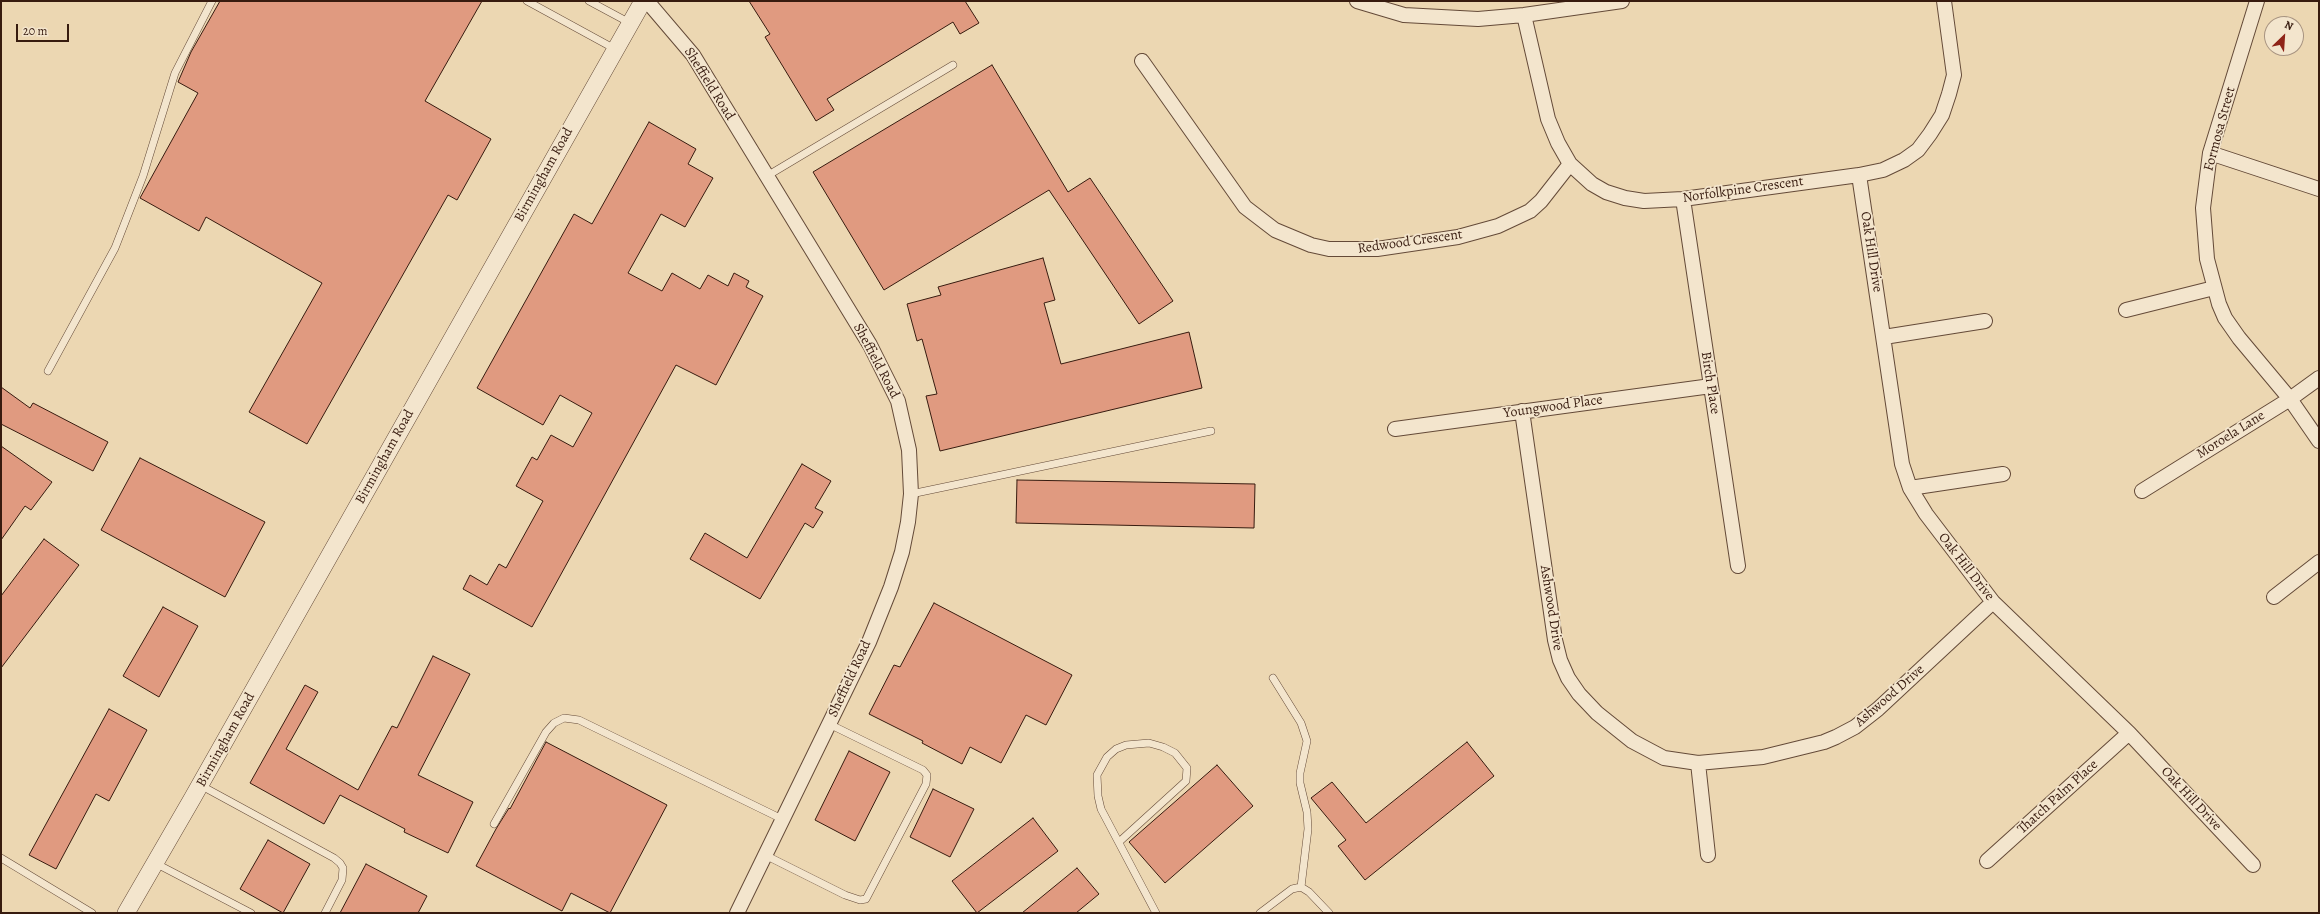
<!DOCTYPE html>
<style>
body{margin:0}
#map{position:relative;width:2320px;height:914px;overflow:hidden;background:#ecd7b2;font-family:Alegreya,serif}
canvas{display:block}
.frame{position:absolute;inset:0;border:2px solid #371b0f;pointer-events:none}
.north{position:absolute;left:2264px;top:16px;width:40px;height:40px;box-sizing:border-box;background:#f3e5cd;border:1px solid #a89481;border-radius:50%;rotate:25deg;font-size:11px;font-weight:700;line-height:16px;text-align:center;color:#371b0f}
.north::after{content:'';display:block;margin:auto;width:14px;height:18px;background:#8f2418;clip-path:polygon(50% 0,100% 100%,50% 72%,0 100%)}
.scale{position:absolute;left:16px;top:24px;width:53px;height:18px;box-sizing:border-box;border:2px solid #371b0f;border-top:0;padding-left:5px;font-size:12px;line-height:14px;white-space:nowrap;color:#371b0f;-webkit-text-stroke:3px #f3e5cd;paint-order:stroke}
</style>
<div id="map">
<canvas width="2320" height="914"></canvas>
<div class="frame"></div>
<div class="north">N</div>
<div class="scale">20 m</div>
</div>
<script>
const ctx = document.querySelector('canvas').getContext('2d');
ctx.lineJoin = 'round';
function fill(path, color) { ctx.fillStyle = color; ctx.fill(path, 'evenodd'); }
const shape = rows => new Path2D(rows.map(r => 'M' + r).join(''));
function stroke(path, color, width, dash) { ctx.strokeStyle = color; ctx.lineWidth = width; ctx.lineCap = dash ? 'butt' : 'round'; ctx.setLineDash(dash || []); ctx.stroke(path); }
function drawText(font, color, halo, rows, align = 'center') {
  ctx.font = font + ' Alegreya,serif'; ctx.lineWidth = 3.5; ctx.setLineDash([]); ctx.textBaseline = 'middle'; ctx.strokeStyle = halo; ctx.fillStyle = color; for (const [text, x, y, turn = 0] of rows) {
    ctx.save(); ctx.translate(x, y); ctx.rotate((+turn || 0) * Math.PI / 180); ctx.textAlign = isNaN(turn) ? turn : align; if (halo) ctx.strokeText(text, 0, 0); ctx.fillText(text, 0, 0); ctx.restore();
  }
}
const building = shape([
 [220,1,482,1,425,101,491,139,457,200,448,195,307,444,249,412,322,283,206,217,199,231,140,198,198,93,178,82,191,52,220,1],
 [749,1,965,1,979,23,960,34,953,22,827,99,834,110,816,121,765,37,770,34,749,1],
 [992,65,1068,192,1090,178,1173,301,1139,324,1049,190,884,290,813,172,992,65],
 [649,122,696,149,688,164,713,178,685,227,661,214,628,273,662,291,672,273,700,289,708,275,728,286,734,273,749,281,746,287,763,296,716,385,676,365,532,627,463,589,470,575,487,585,499,564,506,568,543,501,516,486,532,457,537,460,551,435,573,447,592,413,560,395,543,425,477,388,574,214,592,224,649,122],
 [1043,258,1055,300,1044,303,1061,364,1189,332,1202,388,940,451,926,396,937,394,922,339,917,341,907,304,941,295,938,287,1043,258],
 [1,387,30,408,33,403,108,442,93,471,1,424,1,387],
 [1,446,52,482,31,510,25,506,1,540,1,446],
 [140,458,265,522,225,597,101,530,140,458],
 [802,464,831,481,815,508,823,512,813,528,805,523,760,599,690,559,705,533,747,558,802,464],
 [1017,480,1255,484,1254,528,1016,523,1017,480],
 [44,539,79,565,1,668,1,596,44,539],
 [934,603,1072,675,1046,725,1026,715,1001,763,970,747,962,764,922,743,923,741,869,714,894,665,900,667,934,603],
 [163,607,198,626,159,697,123,676,163,607],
 [433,656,470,674,418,775,473,802,448,853,404,832,405,829,340,795,324,824,250,783,305,685,318,692,286,749,358,790,392,726,397,728,433,656],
 [109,709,147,730,109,801,96,794,56,869,29,855,109,709],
 [546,742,667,805,610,913,571,893,562,911,476,866,496,829,509,808,510,809,546,742],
 [1467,742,1494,776,1365,880,1338,846,1346,840,1311,798,1332,782,1366,823,1467,742],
 [849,751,890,772,855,841,815,820,849,751],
 [1217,765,1253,806,1165,883,1129,842,1217,765],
 [933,789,974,809,950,857,910,837,933,789],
 [1033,818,1058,851,977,913,952,881,1033,818],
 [268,840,310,864,283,913,240,889,268,840],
 [366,864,427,896,418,913,340,913,366,864],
 [1077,868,1099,894,1076,913,1022,913,1077,868]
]);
fill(building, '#e09a80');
stroke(building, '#371b0f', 1);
const service = shape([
 [527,1,615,49],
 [589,1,630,23],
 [767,176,953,65],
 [48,371,115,248,143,176,175,73,212,1],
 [911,494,1211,431],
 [1273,678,1301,723,1307,741,1300,773,1300,783,1307,812,1308,829,1301,887],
 [200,785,334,858,340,863,343,868,342,880,325,913],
 [494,824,546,732,554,723,564,718,579,720,782,819],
 [1119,842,1186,781,1187,768,1175,753,1163,747,1149,743,1126,745,1116,749,1107,757,1097,775,1098,796,1101,809,1156,913],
 [765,855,845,895,860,900,866,899,926,784,927,775,923,770,829,724],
 [1,858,92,913],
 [155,863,251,913],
 [1260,913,1292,889,1301,887,1309,892,1329,913]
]);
const minor = shape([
 [647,1,693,55,870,345,898,401,909,450,911,494,908,522,902,552,891,587,869,642,737,913],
 [1357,1,1404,15,1478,19,1524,15,1622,1],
 [2257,1,2210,153,2203,208,2207,259,2219,304,2225,318,2239,338,2290,399,2319,441],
 [1524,15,1548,119,1558,143,1570,164,1592,184,1606,192,1625,198,1644,201,1683,199,1859,175,1883,170,1904,160,1918,150,1930,134,1942,115,1949,94,1954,75,1944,1],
 [1142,61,1245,207,1275,230,1311,245,1329,249,1377,249,1458,237,1498,226,1530,211,1541,201,1570,164],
 [2210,153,2319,189],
 [1859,175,1902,464,1910,488,1926,514,1993,602,2129,733,2253,865],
 [1683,199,1738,566],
 [2126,310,2214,288],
 [1884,337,1985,321],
 [1522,411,1555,640,1560,660,1568,678,1579,694,1597,713,1632,741,1664,758,1698,763,1763,757,1824,742,1836,737,1855,727,1878,709,1993,602],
 [1395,429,1711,386],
 [1910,488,2003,474],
 [2142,491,2290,399,2319,378],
 [2274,597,2319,562],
 [1698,763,1708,855],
 [1987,861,2129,733]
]);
const tertiary = shape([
 [126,913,192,799,643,1]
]);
stroke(service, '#644a38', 8);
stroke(minor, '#644a38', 16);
stroke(tertiary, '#644a38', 18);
stroke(service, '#f3e5cd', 7);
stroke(minor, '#f3e5cd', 14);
stroke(tertiary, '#f3e5cd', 17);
drawText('14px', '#371b0f', '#f3e5cd', [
 ["Sheffield Road",709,84,58],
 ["Formosa Street",2220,129,-75],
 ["Birmingham Road",544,175,-61],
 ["Norfolkpine Crescent",1743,190,-8],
 ["Redwood Crescent",1410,242,-8],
 ["Oak Hill Drive",1871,252,81],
 ["Sheffield Road",876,361,62],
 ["Birch Place",1710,383,81],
 ["Youngwood Place",1553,407,-8],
 ["Moroela Lane",2231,435,-32],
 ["Birmingham Road",385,457,-61],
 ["Oak Hill Drive",1966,567,52],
 ["Ashwood Drive",1551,608,81],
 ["Sheffield Road",850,679,-65],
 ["Ashwood Drive",1890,696,-41],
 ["Birmingham Road",226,740,-61],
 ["Thatch Palm Place",2058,797,-42],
 ["Oak Hill Drive",2191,799,47]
]);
</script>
